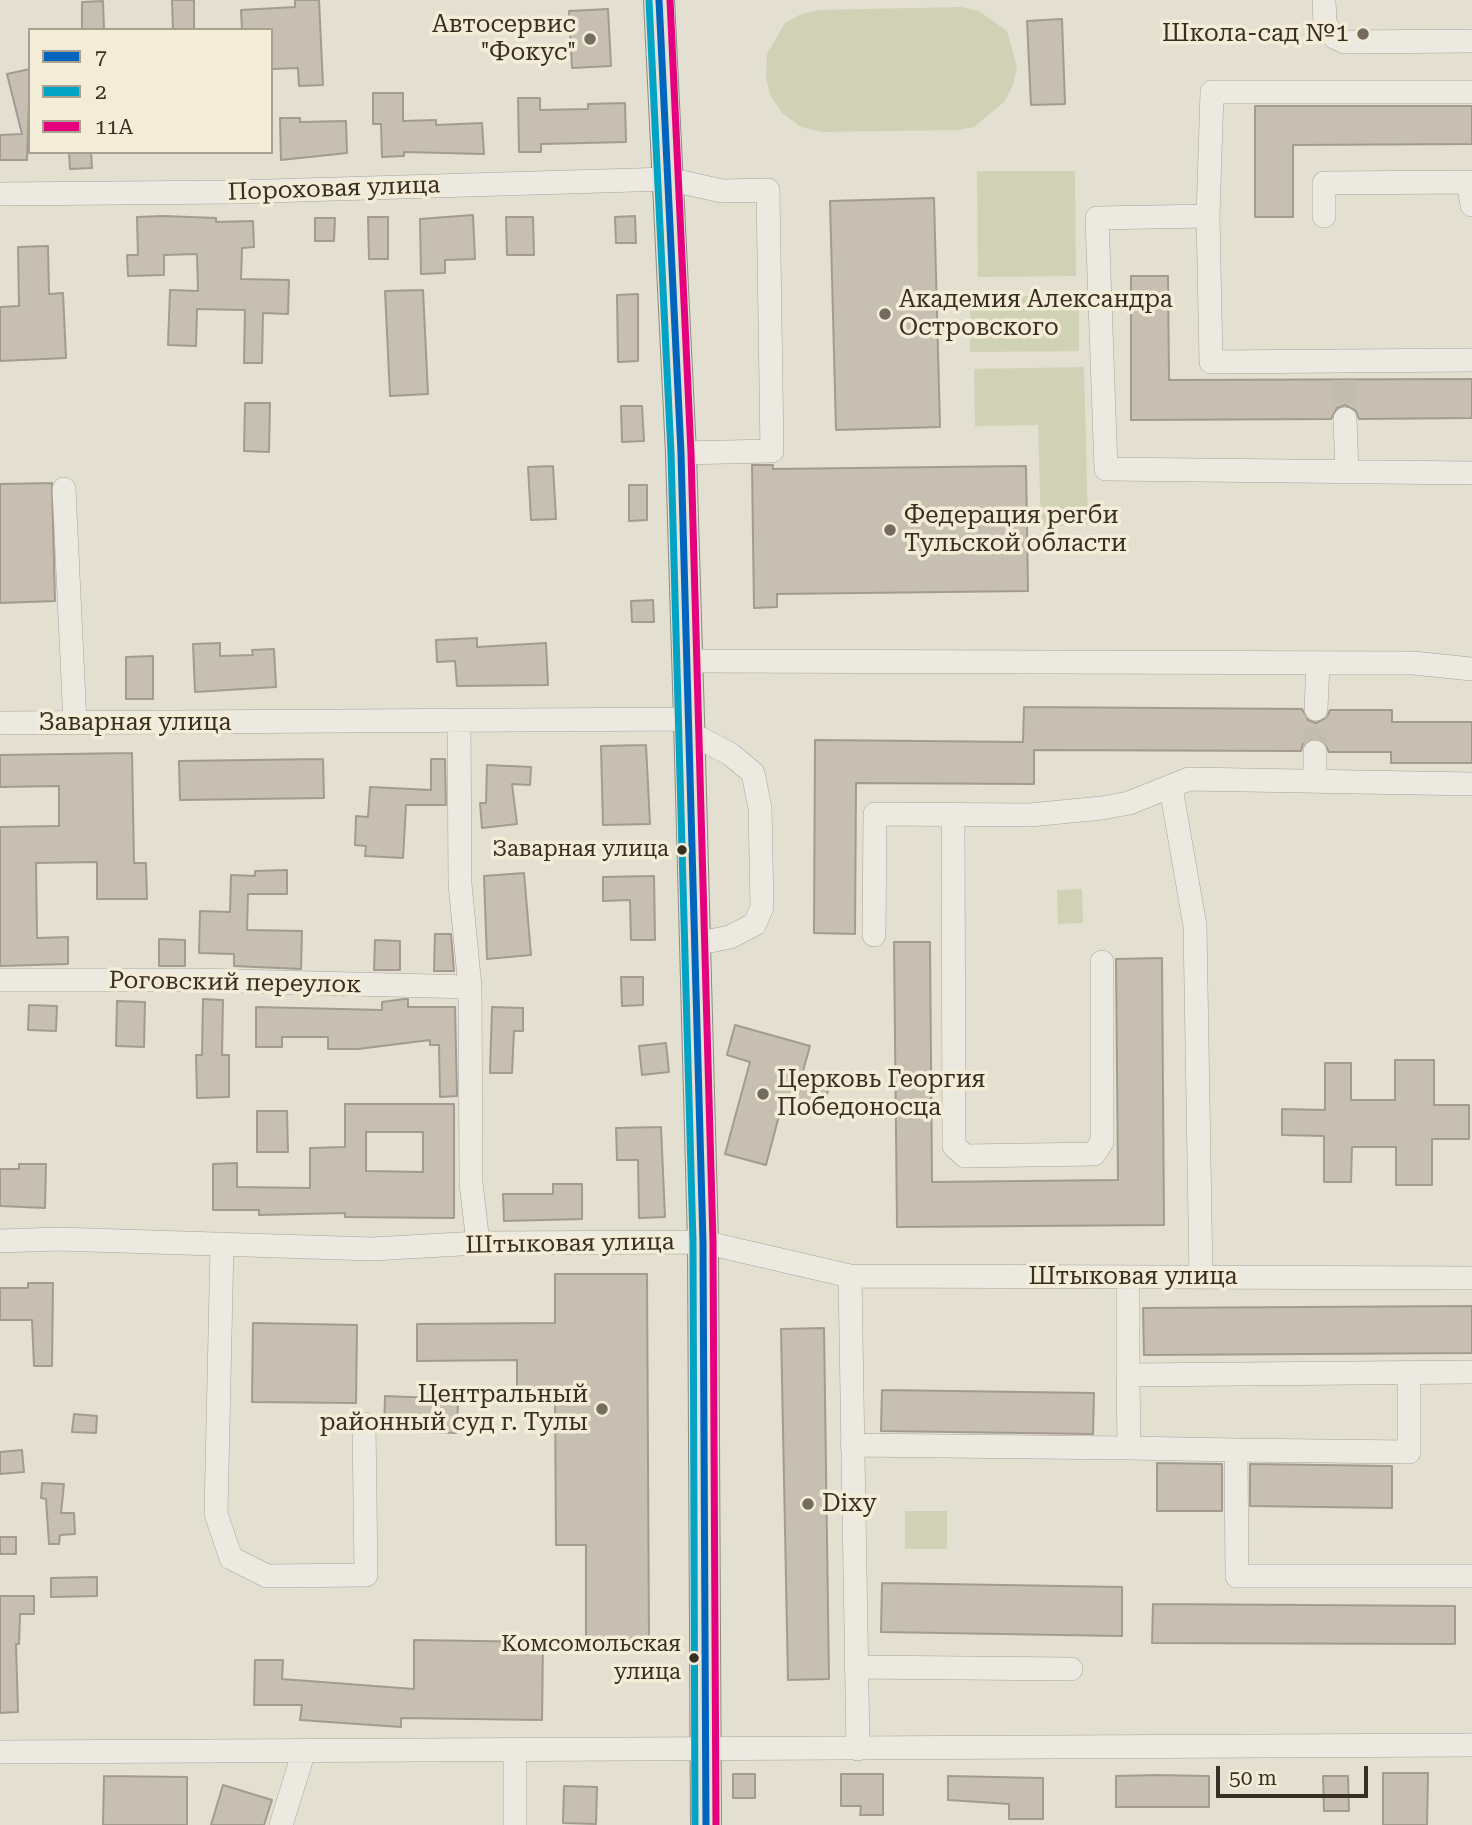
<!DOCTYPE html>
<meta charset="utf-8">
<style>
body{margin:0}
#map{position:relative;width:1472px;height:1825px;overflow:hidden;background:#e3dfd1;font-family:"Roboto Serif",serif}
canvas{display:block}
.legend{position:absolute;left:28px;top:28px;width:245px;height:126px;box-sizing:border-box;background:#f3edd8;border:2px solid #a8a18f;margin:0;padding:9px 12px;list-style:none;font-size:21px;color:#382e22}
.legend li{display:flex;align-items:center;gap:14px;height:35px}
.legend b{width:35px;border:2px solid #a8a18f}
.scale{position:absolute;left:1216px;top:1766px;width:152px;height:32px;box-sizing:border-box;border:4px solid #382e22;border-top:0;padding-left:9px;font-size:21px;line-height:24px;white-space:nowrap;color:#382e22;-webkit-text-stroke:5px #f3edd8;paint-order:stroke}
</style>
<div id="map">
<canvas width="1472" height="1825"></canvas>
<ul class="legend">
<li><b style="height:9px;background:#0065bd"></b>7</li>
<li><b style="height:9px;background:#03a3c5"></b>2</li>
<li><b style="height:9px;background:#e5007d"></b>11А</li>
</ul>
<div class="scale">50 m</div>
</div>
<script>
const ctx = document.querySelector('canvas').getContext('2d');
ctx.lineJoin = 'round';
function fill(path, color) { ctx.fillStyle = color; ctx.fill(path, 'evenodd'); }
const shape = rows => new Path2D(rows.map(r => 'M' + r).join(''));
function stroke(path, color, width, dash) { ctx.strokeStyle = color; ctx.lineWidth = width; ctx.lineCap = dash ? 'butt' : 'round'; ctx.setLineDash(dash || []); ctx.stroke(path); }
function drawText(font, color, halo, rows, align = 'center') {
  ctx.font = font + ' "Roboto Serif",serif'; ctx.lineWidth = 7; ctx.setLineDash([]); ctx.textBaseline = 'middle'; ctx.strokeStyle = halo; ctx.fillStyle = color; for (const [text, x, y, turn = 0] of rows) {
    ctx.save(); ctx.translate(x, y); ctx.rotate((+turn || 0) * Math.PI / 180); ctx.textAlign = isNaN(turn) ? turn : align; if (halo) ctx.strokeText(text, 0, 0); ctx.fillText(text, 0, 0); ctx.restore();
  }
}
fill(shape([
 [961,7,979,11,1007,31,1017,67,1013,85,1005,101,974,127,957,130,821,132,801,127,782,113,770,95,766,77,767,54,785,23,801,14,819,10],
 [977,171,1075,171,1076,276,978,277],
 [970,296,1079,296,1079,351,970,352],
 [1084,367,1088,525,1041,526,1038,425,975,426,974,369],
 [1082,889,1083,923,1058,924,1057,890],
 [905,1511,947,1511,947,1549,905,1549]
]), '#d0d2b5');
const building = shape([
 [172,0,194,0,194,30,173,30,172,0],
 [295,0,319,0,323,85,299,86,298,68,271,69,271,30,242,30,241,10,295,7,295,0],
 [103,1,104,30,82,30,82,2,103,1],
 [608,9,611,66,572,68,569,11,608,9],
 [1062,19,1065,104,1031,105,1027,21,1062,19],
 [30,69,27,160,0,160,0,135,22,134,7,74,30,69],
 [373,93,403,93,403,121,436,120,436,125,482,123,484,154,404,152,404,156,382,157,381,124,373,124,373,93],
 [518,98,540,98,540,110,588,109,588,104,625,103,626,142,541,144,541,152,519,152,518,98],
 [1255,106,1472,106,1472,144,1293,145,1293,217,1255,217,1255,106],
 [280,118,300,118,300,122,346,121,347,153,281,160,280,118],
 [69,152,91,152,92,168,70,169,69,152],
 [934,198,940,427,836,430,830,201,934,198],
 [473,215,475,259,445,260,445,273,421,274,420,219,473,215],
 [163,216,216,218,216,222,253,221,254,247,242,248,241,279,289,280,288,314,263,313,262,363,244,363,245,310,197,309,196,346,168,345,170,290,198,291,197,254,164,255,164,275,128,276,127,255,138,255,137,217,163,216],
 [635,216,636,243,616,243,615,217,635,216],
 [368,217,388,217,388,259,369,259,368,217],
 [506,217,533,217,534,255,507,255,506,217],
 [315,218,335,218,334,241,315,241,315,218],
 [48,246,49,294,63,293,66,358,0,361,0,307,19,306,18,247,48,246],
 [1131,276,1168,276,1169,380,1472,379,1472,418,1359,419,1356,411,1345,405,1337,408,1331,419,1131,420,1131,276],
 [423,290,428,394,390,396,385,291,423,290],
 [638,294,638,361,618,362,617,295,638,294],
 [245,403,270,403,269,452,244,451,245,403],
 [621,406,642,406,644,441,622,442,621,406],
 [752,465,773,465,773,469,1026,466,1028,591,777,594,777,607,754,608,752,465],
 [553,466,556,519,531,520,528,467,553,466],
 [52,483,55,601,0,603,0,484,52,483],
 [629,485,647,485,647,520,629,521,629,485],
 [653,600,654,622,632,622,631,601,653,600],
 [477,638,477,647,546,643,548,685,457,686,455,661,437,662,436,640,477,638],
 [220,643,220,656,253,655,252,650,274,649,276,687,195,692,193,644,220,643],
 [153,656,153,699,126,699,126,657,153,656],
 [1024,707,1302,709,1308,720,1316,723,1327,717,1330,710,1392,710,1392,722,1472,722,1472,763,1391,763,1391,752,1329,752,1323,740,1314,738,1303,744,1301,751,1034,750,1034,784,856,783,855,934,814,933,815,740,1023,742,1024,707],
 [646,745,650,824,603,825,601,746,646,745],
 [132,753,134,863,146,863,147,899,97,899,97,862,36,863,37,938,68,937,68,964,0,966,0,827,59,826,59,786,0,787,0,755,132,753],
 [323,759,324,798,180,800,179,761,323,759],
 [431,759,445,759,446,805,406,805,403,858,365,856,366,846,355,845,356,816,368,817,370,787,431,790,431,759],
 [487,765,531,767,530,785,512,784,517,824,482,828,480,803,486,803,487,765],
 [287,870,287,894,248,894,247,930,302,931,301,969,234,966,234,954,199,953,200,911,230,912,231,875,255,876,255,871,287,870],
 [524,873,531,955,487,959,484,876,524,873],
 [654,876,655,940,631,940,630,900,603,901,603,877,654,876],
 [435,934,451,934,454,971,434,971,435,934],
 [159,939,185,940,185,966,159,966,159,939],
 [375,940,400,941,400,970,374,970,375,940],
 [894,942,930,942,932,1182,1118,1180,1116,959,1162,958,1164,1225,897,1227,894,942],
 [621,977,643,977,643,1005,622,1006,621,977],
 [203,999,223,1000,222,1055,229,1055,229,1097,197,1098,196,1055,202,1055,203,999],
 [404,999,408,999,408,1007,455,1007,457,1096,440,1097,439,1045,430,1045,430,1040,358,1049,328,1049,328,1037,282,1037,282,1047,256,1047,256,1007,382,1010,382,1002,404,999],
 [117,1001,145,1002,144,1047,116,1046,117,1001],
 [29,1005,57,1006,56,1031,28,1030,29,1005],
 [492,1007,523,1008,523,1031,514,1031,512,1073,490,1073,492,1007],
 [735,1025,810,1046,803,1071,831,1079,823,1108,784,1097,766,1165,725,1154,750,1062,727,1055,735,1025],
 [666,1043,669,1072,642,1075,639,1046,666,1043],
 [1395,1060,1434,1060,1434,1105,1469,1105,1469,1139,1432,1139,1432,1185,1396,1185,1396,1147,1352,1147,1351,1182,1324,1182,1324,1136,1282,1135,1282,1109,1325,1110,1325,1063,1351,1063,1351,1100,1395,1100,1395,1060],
 [345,1104,454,1104,454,1218,345,1217,345,1213,259,1215,259,1210,213,1210,213,1164,237,1163,237,1187,310,1188,310,1148,345,1147,345,1104],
 [366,1132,423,1132,423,1172,366,1171,366,1132],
 [257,1111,287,1111,288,1152,257,1152,257,1111],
 [661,1127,665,1217,639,1218,638,1160,617,1160,616,1128,661,1127],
 [19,1164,46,1164,45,1208,0,1206,0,1169,19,1169,19,1164],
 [553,1184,582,1184,582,1219,504,1221,503,1194,553,1194,553,1184],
 [555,1274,647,1274,649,1645,586,1645,586,1545,556,1545,555,1393,517,1394,517,1360,417,1361,417,1324,555,1323,555,1274],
 [28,1283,53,1283,52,1366,34,1366,32,1320,0,1320,0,1288,28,1288,28,1283],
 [1472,1306,1472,1353,1144,1355,1143,1308,1472,1306],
 [253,1323,357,1325,356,1403,252,1402,253,1323],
 [824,1328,829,1679,788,1680,781,1329,824,1328],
 [882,1390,1094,1393,1093,1434,881,1431,882,1390],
 [385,1396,458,1399,457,1433,384,1431,385,1396],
 [74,1414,97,1416,96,1433,72,1432,74,1414],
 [22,1450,24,1472,0,1474,0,1452,22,1450],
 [1157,1463,1222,1464,1222,1511,1157,1511,1157,1463],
 [1250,1464,1392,1466,1392,1508,1250,1506,1250,1464],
 [42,1483,64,1484,61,1513,74,1513,75,1534,60,1535,59,1544,49,1544,46,1499,41,1498,42,1483],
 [0,1537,16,1537,16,1554,0,1554,0,1537],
 [97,1577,97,1596,51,1597,51,1578,97,1577],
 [882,1583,1122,1587,1122,1636,881,1632,882,1583],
 [0,1596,34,1596,34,1614,20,1614,19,1644,16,1644,18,1712,0,1713,0,1596],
 [1153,1604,1455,1606,1455,1644,1152,1643,1153,1604],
 [414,1640,543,1642,542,1720,401,1718,401,1727,300,1720,302,1705,254,1705,255,1660,283,1660,282,1679,414,1689,414,1640],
 [1383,1773,1428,1773,1427,1825,1383,1825,1383,1773],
 [733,1774,755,1774,755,1798,733,1798,733,1774],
 [841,1774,883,1774,883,1815,860,1815,861,1806,841,1806,841,1774],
 [1157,1775,1209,1776,1209,1807,1116,1807,1116,1776,1157,1775],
 [104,1776,187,1777,187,1825,103,1825,104,1776],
 [948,1776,1043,1778,1043,1819,1009,1819,1009,1804,948,1800,948,1776],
 [1323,1776,1348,1776,1349,1811,1324,1811,1323,1776],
 [223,1785,272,1800,264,1825,211,1825,223,1785],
 [564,1786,597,1787,596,1824,563,1823,564,1786]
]);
fill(building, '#c7bfb2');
stroke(building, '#a39b90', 2);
stroke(shape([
 [1344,380,1345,419],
 [1315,752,1316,709]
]), '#c1bcae', 23, [23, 11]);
const minor = shape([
 [1324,0,1325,23,1334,37,1345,42,1472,41],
 [1472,92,1212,92,1208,216,1097,218,1106,469,1472,473],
 [0,194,235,192,668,179,722,191,768,190,772,451,681,453],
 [1208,216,1211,362,1472,360],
 [1324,216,1324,183,1468,182,1472,205],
 [1345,419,1347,472],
 [64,489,75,723],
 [688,661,1413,663,1472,669],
 [1316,709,1318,663],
 [459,721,460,884,470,987,471,1183,478,1243],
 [0,723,689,719],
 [690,733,730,754,753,773,760,808,762,907,755,924,730,937,695,944],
 [1315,780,1315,752],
 [1171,788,1195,926,1201,1277],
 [953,815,954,1146,965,1156,1094,1154,1102,1142,1102,962],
 [874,935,875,814,1030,815,1102,808,1129,803,1189,779,1472,784],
 [0,980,197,980,470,987],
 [0,1241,58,1239,372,1249,478,1243,703,1242,850,1276,1472,1278],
 [222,1244,216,1514,231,1558,267,1576,366,1575,364,1424],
 [850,1276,858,1749],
 [1128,1277,1128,1375,1472,1372],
 [1128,1375,1129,1448,1236,1450,1237,1576,1472,1576],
 [852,1445,1129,1448],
 [1236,1450,1409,1452,1409,1373],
 [856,1667,1071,1669],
 [515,1750,515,1825],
 [0,1752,1472,1745],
 [281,1825,304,1751]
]);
const major = shape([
 [659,0,681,453,689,719,703,1242,706,1825]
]);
stroke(minor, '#a9a499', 24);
stroke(major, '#8e8a80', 32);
stroke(minor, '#ece9e1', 23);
stroke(major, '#e3e0d4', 30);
stroke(shape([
 [659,0,681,453,703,1242,706,1825]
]), '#0065bd', 7);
stroke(shape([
 [649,1,671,453,693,1242,695,1825]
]), '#03a3c5', 7);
stroke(shape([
 [670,0,691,453,713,1242,716,1825]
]), '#e5007d', 7);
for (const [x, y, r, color] of [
 [1363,34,7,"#746c5f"],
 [590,39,7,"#746c5f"],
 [885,314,7,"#746c5f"],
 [890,530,7,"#746c5f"],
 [682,850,6,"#382e22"],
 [763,1094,7,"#746c5f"],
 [602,1409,7,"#746c5f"],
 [808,1504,7,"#746c5f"],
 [694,1658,6,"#382e22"]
]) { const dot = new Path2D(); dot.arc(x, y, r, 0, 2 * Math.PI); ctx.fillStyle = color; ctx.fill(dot); stroke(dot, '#f3edd8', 2.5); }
drawText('22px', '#382e22', '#f3edd8', [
 ["Заварная улица",669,850],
 ["Комсомольская",681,1645],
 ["улица",681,1673]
], 'right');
drawText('24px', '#382e22', '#f3edd8', [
 ["Автосервис",576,25,"right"],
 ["\"Фокус\"",576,53,"right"],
 ["Школа-сад №1",1349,34,"right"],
 ["Академия Александра",899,300],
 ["Островского",899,328],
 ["Федерация регби",904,516],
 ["Тульской области",904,544],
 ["Церковь Георгия",777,1080],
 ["Победоносца",777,1108],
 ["Центральный",588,1395,"right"],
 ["районный суд г. Тулы",588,1423,"right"],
 ["Dixy",822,1504]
], 'left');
drawText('24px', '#382e22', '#f3edd8', [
 ["Пороховая улица",334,189,-2],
 ["Заварная улица",135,723],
 ["Роговский переулок",235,983,1],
 ["Штыковая улица",570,1244,-1],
 ["Штыковая улица",1133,1277]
]);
</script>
